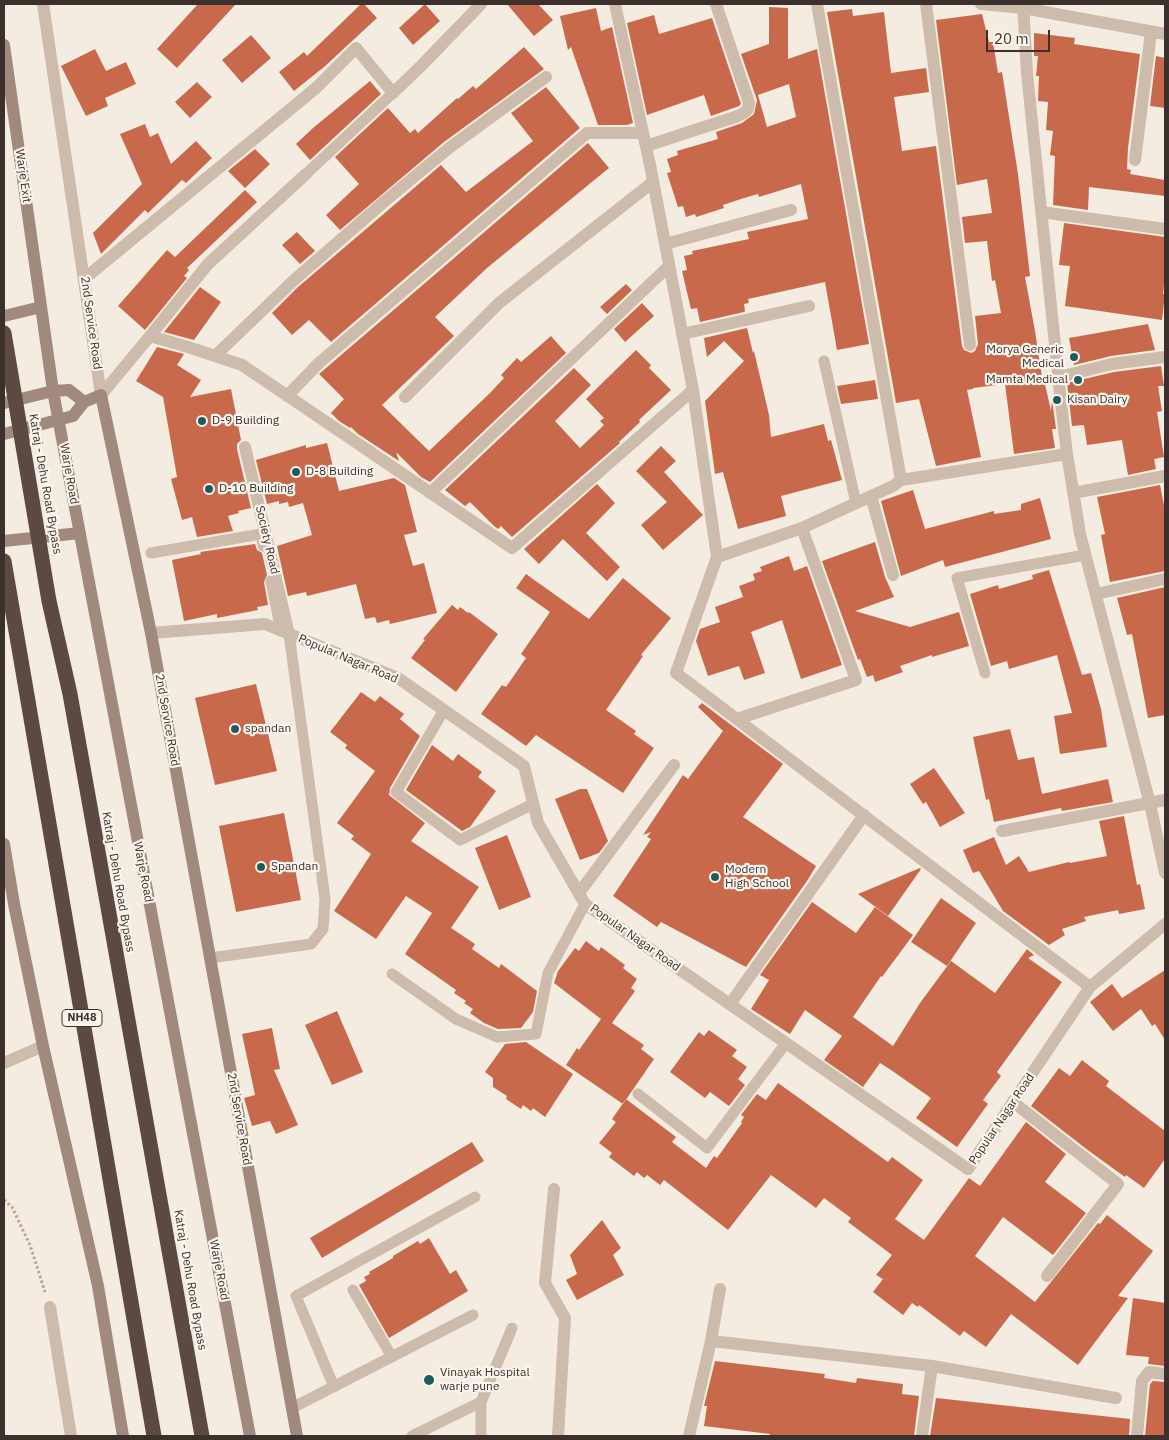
<!DOCTYPE html>
<style>
body{margin:0}
#map{position:relative;width:1169px;height:1440px;overflow:hidden;background:#f4ebe1;font-family:"IBM Plex Sans",sans-serif}
canvas{display:block}
.frame{position:absolute;inset:0;border:5px solid #3b302b;pointer-events:none}
.scale{position:absolute;left:986px;top:30px;width:64px;height:22px;box-sizing:border-box;border:2px solid #3b302b;border-top:0;padding-left:6px;font-size:15px;line-height:18px;white-space:nowrap;color:#3b302b;-webkit-text-stroke:4px #fbf5ee;paint-order:stroke}
</style>
<div id="map">
<canvas width="1169" height="1440"></canvas>
<div class="frame"></div>
<div class="scale">20 m</div>
</div>
<script>
const ctx = document.querySelector('canvas').getContext('2d');
ctx.lineJoin = 'round';
function fill(path, color) { ctx.fillStyle = color; ctx.fill(path, 'evenodd'); }
const shape = rows => new Path2D(rows.map(r => 'M' + r).join(''));
function stroke(path, color, width, dash) { ctx.strokeStyle = color; ctx.lineWidth = width; ctx.lineCap = dash ? 'butt' : 'round'; ctx.setLineDash(dash || []); ctx.stroke(path); }
function drawText(font, color, halo, rows, align = 'center') {
  ctx.font = font + ' "IBM Plex Sans",sans-serif'; ctx.lineWidth = 4.5; ctx.setLineDash([]); ctx.textBaseline = 'middle'; ctx.strokeStyle = halo; ctx.fillStyle = color; for (const [text, x, y, turn = 0] of rows) {
    ctx.save(); ctx.translate(x, y); ctx.rotate((+turn || 0) * Math.PI / 180); ctx.textAlign = isNaN(turn) ? turn : align; if (halo) ctx.strokeText(text, 0, 0); ctx.fillText(text, 0, 0); ctx.restore();
  }
}
fill(shape([
 [198,4,236,4,177,68,157,49],
 [361,4,364,4,377,18,324,67,294,91,279,72,304,52,307,56],
 [425,4,440,21,413,45,399,28],
 [507,4,538,4,553,20,534,36],
 [769,7,788,8,788,59,817,49,869,344,837,350,825,282,748,299,749,303,744,304,745,311,744,312,700,322,697,308,691,309,682,271,687,270,684,256,693,254,692,251,749,239,747,232,808,219,801,184,759,197,758,194,741,199,723,205,724,208,696,217,695,214,686,217,683,206,678,207,667,173,671,172,667,159,678,155,677,151,718,139,716,132,742,123,754,114,757,100,741,54,769,44],
 [789,84,796,117,767,127,758,95],
 [596,8,601,31,612,27,633,123,627,125,598,125,571,47,568,50,560,16],
 [852,9,853,16,884,12,891,73,926,68,929,92,894,97,902,151,936,146,962,346,964,350,971,353,975,351,978,344,975,316,1001,313,995,280,992,281,987,241,965,243,962,217,992,213,987,179,957,185,936,20,982,14,989,42,993,42,998,73,1002,72,1018,174,1030,276,1025,277,1035,331,1043,384,1045,384,1051,411,1052,399,1056,429,1052,429,1055,448,1014,454,1005,384,973,388,973,389,967,390,981,457,936,466,919,399,896,403,827,12],
 [654,15,659,34,712,18,741,104,739,106,711,116,704,95,647,115,627,23],
 [1034,33,1075,38,1074,44,1140,54,1128,148,1127,169,1131,170,1130,174,1165,180,1165,196,1089,187,1088,210,1053,205,1055,156,1050,155,1053,131,1046,130,1048,102,1038,101,1039,76,1036,76,1038,56,1034,56],
 [251,35,271,58,242,83,222,60],
 [524,47,544,69,444,142,340,230,326,215,359,184,335,157,388,108,410,133,415,129,418,133,457,98,458,99,473,86,476,89],
 [95,49,106,71,126,62,136,84,105,98,108,106,86,116,61,66],
 [1156,56,1165,58,1165,108,1150,106],
 [370,81,381,94,310,160,296,144,313,128],
 [197,82,212,97,190,118,175,102],
 [546,87,580,128,331,342,309,320,292,335,272,313,298,287,441,165,466,192,533,141,511,113],
 [145,124,150,137,158,133,171,164,196,141,212,158,186,183,182,180,148,213,145,210,101,254,93,233,142,184,120,134],
 [588,143,609,168,487,268,435,317,454,336,382,405,429,451,490,393,504,378,501,375,517,358,521,362,551,336,566,353,430,482,421,477,396,452,399,461,358,434,351,427,350,428,339,421,331,413,344,399,319,374],
 [255,149,270,164,245,188,228,171],
 [245,190,257,202,187,268,189,270,184,276,187,278,145,330,118,306,167,250,175,257],
 [1064,223,1165,237,1165,276,1163,294,1165,294,1162,320,1065,306,1070,266,1059,265],
 [297,232,315,251,300,264,282,245],
 [626,284,632,290,607,314,600,307],
 [200,287,221,302,194,340,164,332],
 [642,303,654,316,625,342,614,329],
 [1148,324,1155,350,1111,356,1074,365,1069,338],
 [747,328,753,353,754,351,769,415,771,437,824,424,828,441,831,440,842,480,781,496,786,516,738,529,723,472,715,474,705,401,744,361,724,341,707,357,704,338],
 [157,347,184,354,177,365,201,380,190,397,231,389,241,440,237,444,237,449,251,508,238,511,239,513,228,516,233,531,197,537,192,517,182,520,171,479,177,477,163,397,136,381],
 [636,350,651,365,649,368,671,390,639,420,640,422,619,442,620,443,512,537,501,526,498,529,494,526,470,502,465,506,445,490,574,368,591,385,555,421,580,448,604,425,600,421,604,418,586,399],
 [1161,366,1164,386,1158,386,1162,411,1157,412,1164,457,1154,459,1156,469,1128,475,1122,440,1087,445,1084,425,1072,426,1067,383,1114,372],
 [875,380,878,399,841,404,837,386],
 [327,443,339,491,394,478,405,485,417,532,404,535,413,566,424,563,437,613,390,624,389,620,377,623,375,617,365,619,356,584,307,596,306,592,288,596,277,546,312,535,303,503,289,507,288,502,279,504,279,501,267,504,256,460,306,445,306,448],
 [661,446,676,461,664,472,703,515,663,550,641,525,667,502,636,471],
 [597,484,615,503,586,533,620,567,607,581,563,539,539,564,524,549],
 [1160,485,1165,511,1165,571,1110,582,1101,535,1105,534,1097,497],
 [913,490,925,529,994,511,994,514,1021,510,1021,504,1040,498,1051,539,945,567,943,560,901,576,881,501],
 [875,542,885,577,894,597,855,611,910,627,959,612,969,646,932,657,932,655,900,666,903,672,875,682,873,675,867,677,860,659,858,660,822,561],
 [255,544,257,550,262,553,267,575,264,582,268,605,257,607,258,610,217,618,217,614,184,621,172,560,201,554,200,552],
 [789,556,794,571,807,566,842,665,801,679,782,620,751,632,765,673,744,680,739,666,708,676,696,641,700,629,720,622,715,607,743,597,739,586,755,580,753,574,762,571,760,567],
 [1049,570,1082,675,1091,673,1101,709,1107,747,1060,754,1054,716,1072,713,1057,655,1009,669,1007,661,991,666,970,594,998,585,999,589,1033,579,1032,575],
 [526,574,589,619,623,578,671,618,641,655,643,656,606,710,636,731,634,734,654,748,623,793,536,735,526,746,481,714,502,685,506,687,526,658,521,654,550,612,516,588],
 [1165,587,1165,715,1148,718,1132,634,1127,635,1117,598],
 [452,605,458,610,460,607,468,613,469,612,498,634,456,692,411,658,425,640,423,639],
 [256,684,277,771,215,785,195,698],
 [361,692,375,702,380,696,404,714,400,719,420,736,390,788,389,795,425,823,411,841,479,887,451,928,475,944,472,949,499,968,501,964,537,991,533,1012,521,1028,498,1029,484,1023,470,1013,473,1009,464,1003,466,1001,454,993,456,990,405,954,432,913,406,896,376,939,334,911,371,854,351,839,354,836,337,823,375,771,345,748,347,745,330,732],
 [702,703,783,764,743,817,816,866,807,881,746,967,661,922,657,927,613,896,651,839,647,837,651,832,643,835,683,775,688,779,723,731,698,707],
 [1010,729,1018,760,1034,757,1042,794,1108,779,1113,802,1062,811,1061,808,994,822,989,799,986,800,973,737],
 [432,745,453,761,458,754,482,772,478,777,496,791,470,827,462,831,406,790],
 [934,768,965,813,940,827,926,802,923,804,910,784],
 [580,789,587,789,608,841,599,853,580,860,555,799],
 [284,813,301,900,236,912,219,826],
 [1124,816,1137,885,1140,884,1145,909,1119,914,1118,910,1084,917,1086,921,1062,929,1065,935,1049,945,1003,911,979,871,973,873,963,850,994,837,1006,865,1019,856,1029,872,1069,862,1070,863,1107,856,1099,821],
 [507,835,531,897,499,910,475,848],
 [920,868,921,869,888,916,858,894],
 [941,898,976,923,947,966,911,942],
 [812,902,856,933,875,907,913,935,882,977,881,976,853,1017,893,1046,920,1003,951,961,995,993,1027,949,1034,955,1028,958,1062,982,997,1072,1001,1076,983,1100,988,1104,957,1147,916,1118,931,1098,891,1070,880,1063,863,1087,824,1060,842,1036,805,1010,790,1034,751,1009,769,980,760,975],
 [586,941,599,951,601,947,625,965,623,968,637,979,631,988,635,991,612,1023,644,1045,641,1049,654,1059,623,1104,566,1065,577,1048,579,1050,601,1019,554,983,558,971,575,948,579,951],
 [1165,970,1165,1040,1155,1024,1152,1026,1141,1009,1113,1031,1090,1002,1112,984,1122,998],
 [337,1011,363,1072,332,1085,305,1025],
 [272,1028,280,1069,274,1070,298,1125,276,1134,270,1121,252,1126,244,1098,255,1095,242,1034],
 [709,1030,737,1050,732,1056,747,1067,738,1079,745,1085,729,1106,710,1092,705,1098,670,1072,699,1032,704,1036],
 [526,1042,573,1074,545,1117,533,1108,531,1111,523,1105,521,1109,506,1099,507,1096,493,1087,493,1078,485,1072,505,1044],
 [1082,1060,1109,1081,1106,1086,1165,1131,1165,1159,1144,1188,1126,1175,1125,1177,1089,1151,1031,1106,1059,1068,1070,1076],
 [778,1083,888,1162,892,1157,923,1180,895,1219,924,1240,969,1178,980,1186,1026,1122,1066,1154,1045,1182,1086,1213,1053,1255,1003,1217,975,1256,1035,1302,1098,1223,1100,1224,1107,1215,1153,1251,1118,1296,1128,1298,1078,1365,1011,1314,986,1347,964,1331,960,1336,919,1305,918,1307,912,1303,903,1315,873,1292,883,1279,876,1275,892,1255,848,1222,851,1218,824,1198,816,1208,771,1175,728,1230,664,1180,660,1185,647,1175,644,1178,637,1172,634,1176,609,1157,612,1153,599,1143,616,1122,612,1119,626,1099,676,1137,672,1142,706,1168,714,1156,717,1158,742,1123,741,1122,744,1117,741,1115,757,1094,766,1100],
 [472,1142,484,1161,322,1258,310,1238],
 [602,1220,621,1248,613,1255,624,1275,577,1300,566,1280,577,1274,570,1255],
 [429,1238,450,1274,456,1270,468,1291,389,1338,359,1285,366,1281,364,1277,370,1274,369,1272,393,1258,393,1256,418,1241,420,1244],
 [1133,1298,1165,1303,1165,1366,1148,1364,1149,1357,1126,1355],
 [715,1361,825,1374,824,1378,856,1383,857,1378,903,1384,902,1394,919,1396,914,1436,770,1436,770,1434,704,1426,707,1406,704,1406],
 [1153,1381,1165,1382,1165,1436,1145,1436,1150,1384],
 [936,1398,1130,1419,1129,1436,930,1436]
]), '#c8694b');
stroke(shape([
 [4,1200,12,1207,30,1245,45,1292]
]), '#b9a596', 3, [2.5, 2.5]);
stroke(shape([
 [306,174,393,93],
 [824,361,856,503],
 [151,553,261,534,263,546],
 [271,581,281,631],
 [985,673,957,578,1085,555],
 [444,710,396,792,460,840,533,804],
 [210,958,311,944,323,929,325,899,289,634],
 [392,974,456,1019,497,1037,536,1034,548,973,585,904],
 [638,1094,707,1148,786,1043],
 [353,1290,392,1357],
 [334,1387,296,1296,475,1197],
 [292,1408,473,1315],
 [412,1436,481,1402],
 [481,1436,481,1402,512,1328]
]), '#cdbbac', 11);
stroke(shape([
 [43,4,101,395],
 [615,4,650,165,693,390,717,557,802,528,893,486,901,480,1067,454],
 [817,4,901,480],
 [926,4,970,345],
 [981,4,1023,8,1165,34],
 [1023,4,1027,73,1061,403,1067,454,1080,534,1150,804,1165,873],
 [646,146,738,116,744,113,748,109,749,103,716,4],
 [1135,160,1151,32],
 [1041,212,1165,229],
 [665,244,791,210],
 [84,279,316,88,356,48,393,93,422,65,481,4],
 [682,334,809,306],
 [150,336,208,264,306,174],
 [215,356,293,281,385,201,449,148,546,77],
 [1059,377,1112,364,1165,357],
 [101,395,150,336,188,347,242,365,512,548,693,390],
 [287,396,319,363,587,133,643,133],
 [405,397,499,303,653,182],
 [245,447,289,634],
 [430,493,669,266],
 [1073,493,1165,476],
 [871,496,893,575],
 [717,557,676,673,1090,987],
 [1096,594,1165,579],
 [151,633,265,624,398,678,524,766,538,823,585,904,968,1169,1090,987,1165,924],
 [737,719,856,680,802,528],
 [1002,831,1165,800],
 [579,893,674,765],
 [730,1004,864,815],
 [4,1063,43,1046],
 [1013,1102,1118,1184,1047,1276],
 [554,1189,545,1283,565,1318,558,1436],
 [50,1307,71,1436],
 [711,1341,932,1366,1116,1398],
 [689,1436,711,1341,720,1289],
 [922,1436,932,1366],
 [1137,1436,1142,1381,1149,1372,1165,1374]
]), '#cdbbac', 12);
stroke(shape([
 [4,45,53,391,250,1436],
 [4,316,41,307],
 [4,403,53,391,69,390,84,402],
 [4,434,73,416,84,402,101,395,151,633,297,1436],
 [4,541,80,533],
 [4,844,14,904,43,1046,98,1286,123,1436]
]), '#a18a7d', 12);
stroke(shape([
 [4,333,49,601,70,694,202,1436],
 [4,561,154,1436]
]), '#5c4a42', 15);
for (const [x, y, r, color] of [
 [1074,357,5,"#1f5a5e"],
 [1078,380,5,"#1f5a5e"],
 [1057,400,5,"#1f5a5e"],
 [202,421,5,"#1f5a5e"],
 [296,472,5,"#1f5a5e"],
 [209,489,5,"#1f5a5e"],
 [235,729,5,"#1f5a5e"],
 [261,867,5,"#1f5a5e"],
 [715,877,5,"#1f5a5e"],
 [429,1380,6,"#1f5a5e"]
]) { const dot = new Path2D(); dot.arc(x, y, r, 0, 2 * Math.PI); ctx.fillStyle = color; ctx.fill(dot); stroke(dot, '#fbf5ee', 2); }
for (const [x, y, w] of [
 [82,1018,40]
]) { const box = new Path2D(); box.roundRect(x - w / 2, y - 8.5, w, 17, 4); ctx.fillStyle = '#fbf5ee'; ctx.fill(box); stroke(box, '#3b302b', 1); }
drawText('bold 11px', '#3b302b', null, [
 ["NH48",82,1018]
]);
drawText('12px', '#3b302b', '#fbf5ee', [
 ["Warje Exit",23,176,82],
 ["2nd Service Road",91,323,82],
 ["Warje Road",69,474,80],
 ["Katraj - Dehu Road Bypass",45,484,80],
 ["Society Road",267,540,77],
 ["Popular Nagar Road",348,659,23],
 ["2nd Service Road",167,720,80],
 ["Warje Road",143,872,79],
 ["Katraj - Dehu Road Bypass",118,882,80],
 ["Popular Nagar Road",635,938,35],
 ["2nd Service Road",239,1119,80],
 ["Popular Nagar Road",1002,1119,-56],
 ["Warje Road",219,1270,79],
 ["Katraj - Dehu Road Bypass",190,1280,80]
]);
drawText('12px', '#3b302b', '#fbf5ee', [
 ["Morya Generic",1064,350,"right"],
 ["Medical",1064,364,"right"],
 ["Mamta Medical",1068,380,"right"],
 ["Kisan Dairy",1067,400],
 ["D-9 Building",212,421],
 ["D-8 Building",306,472],
 ["D-10 Building",219,489],
 ["spandan",245,729],
 ["Spandan",271,867],
 ["Modern",725,870],
 ["High School",725,884],
 ["Vinayak Hospital",440,1373],
 ["warje pune",440,1387]
], 'left');
</script>
